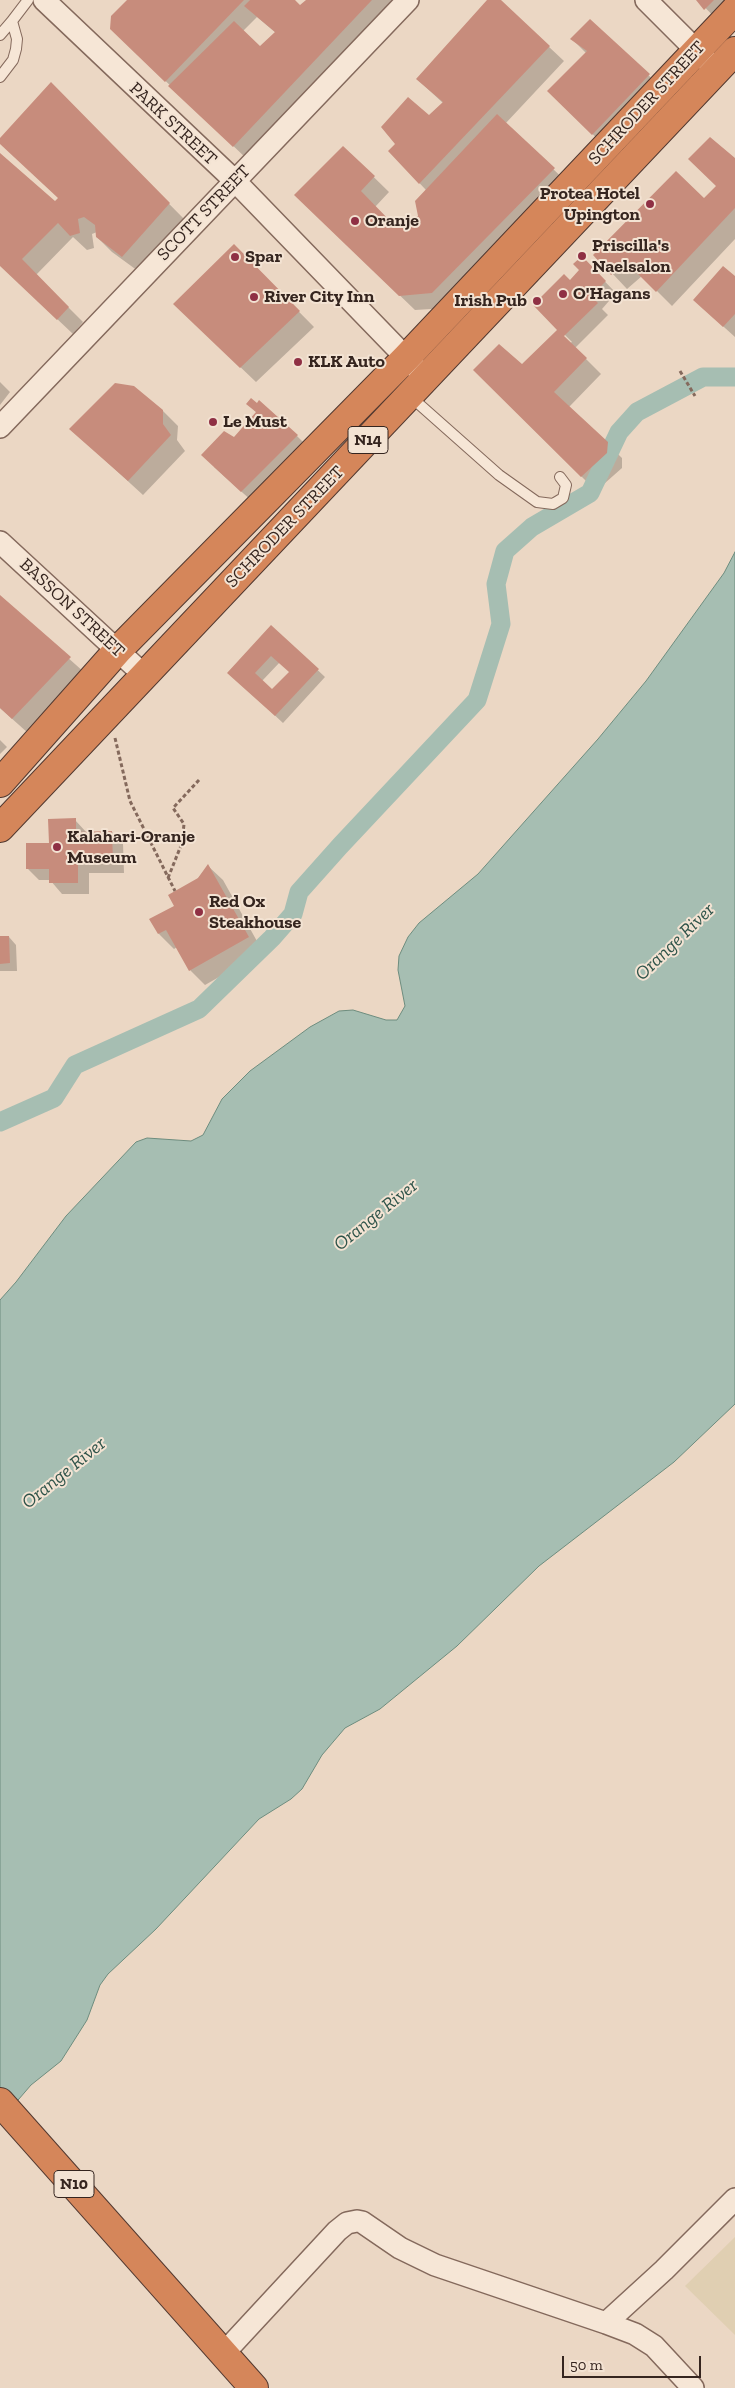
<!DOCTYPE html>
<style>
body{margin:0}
#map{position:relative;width:735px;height:2388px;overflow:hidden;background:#ebd7c4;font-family:"Zilla Slab",serif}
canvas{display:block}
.scale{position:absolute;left:562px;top:2356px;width:139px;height:22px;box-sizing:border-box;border:2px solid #35251f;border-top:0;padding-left:6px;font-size:15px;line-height:18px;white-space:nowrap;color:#35251f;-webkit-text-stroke:4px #f3e3d3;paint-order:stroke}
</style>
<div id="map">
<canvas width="735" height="2388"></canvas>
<div class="scale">50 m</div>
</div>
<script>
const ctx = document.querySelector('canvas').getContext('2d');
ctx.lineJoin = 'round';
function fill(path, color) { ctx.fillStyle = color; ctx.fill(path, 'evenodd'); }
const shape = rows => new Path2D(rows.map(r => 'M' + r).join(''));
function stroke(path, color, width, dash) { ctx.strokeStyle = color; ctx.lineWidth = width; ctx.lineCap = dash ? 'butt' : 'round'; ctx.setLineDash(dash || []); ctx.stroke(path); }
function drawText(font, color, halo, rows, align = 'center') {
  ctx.font = font + ' "Zilla Slab",serif'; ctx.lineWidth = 4; ctx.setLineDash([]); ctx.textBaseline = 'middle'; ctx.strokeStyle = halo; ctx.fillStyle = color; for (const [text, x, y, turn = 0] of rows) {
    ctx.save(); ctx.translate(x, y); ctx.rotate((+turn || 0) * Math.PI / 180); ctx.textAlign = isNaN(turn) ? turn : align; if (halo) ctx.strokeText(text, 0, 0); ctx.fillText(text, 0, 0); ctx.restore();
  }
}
fill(shape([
 [735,2237,735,2335,685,2286]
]), '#e0cfb2');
const water = shape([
 [735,552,735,1404,674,1462,539,1566,457,1646,380,1709,345,1728,322,1755,302,1789,291,1799,259,1819,156,1929,108,1974,100,1985,87,2020,61,2061,31,2085,0,2121,0,1300,16,1282,66,1216,136,1142,147,1138,191,1141,203,1135,222,1099,250,1071,310,1027,339,1011,353,1010,386,1020,397,1020,405,1006,398,970,399,956,408,937,419,923,478,874,598,739,646,681,724,573,735,552]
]);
fill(water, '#a6beb2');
stroke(water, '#6d8c7e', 1);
fill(shape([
 [129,0,294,0,300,7,308,0,401,0,249,161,127,44],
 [257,17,276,33,260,48,243,31],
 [488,0,499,0,564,61,505,124,569,184,447,308,415,310,311,210,343,147,389,192,375,207,395,227,419,216,426,190,389,151,443,103,417,79],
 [698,0,735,0,717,20],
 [590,20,664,90,608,149,548,91,586,53,572,39],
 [51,84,184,219,138,271,112,252,97,237,97,232,92,234,94,248,87,250,73,237,36,275,83,322,73,334,0,265,0,155,55,202,59,198,0,143,0,140],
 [735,160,735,239,672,306,642,276,627,289,595,255,704,199,717,186],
 [234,246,314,327,256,382,190,319],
 [582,258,616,293,602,309,608,315,575,348,601,374,569,407,622,458,622,468,596,491,475,370,522,366,572,342,535,305,570,281,581,270],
 [735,278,735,337,694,300],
 [0,382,10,392,0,405],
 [248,404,297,436,308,447,253,502,214,467,234,438,257,413],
 [163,411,178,426,177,440,185,451,143,495,71,429],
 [0,597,85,673,28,733,0,708],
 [272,627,325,677,283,723,237,680],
 [280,662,290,672,272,691,262,681],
 [0,740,7,747,0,754],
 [75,820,87,833,112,832,123,844,124,873,89,873,89,894,62,894,50,880,39,880,28,869],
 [208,866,223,880,263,952,205,985,190,970,177,947,174,949,159,934,151,920,175,906],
 [0,937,9,937,16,945,17,971,0,971]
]), '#0003');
stroke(shape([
 [0,1122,54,1098,75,1065,199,1009,272,938,293,914,299,892,340,846,477,700,501,624,496,584,505,551,532,527,590,493,619,432,637,412,703,377,735,377]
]), '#a6beb2', 19);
fill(shape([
 [127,0,244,0,165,82,110,29,111,16],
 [250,0,295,0,300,5,306,0,372,0,233,147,168,86,234,21,260,46,275,32,244,6],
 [487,0,501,0,550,46,419,184,388,151,395,144,381,127,408,97,429,115,443,102,416,79],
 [696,0,714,0,704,10],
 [590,19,650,74,592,135,547,91,587,51,570,39],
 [51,82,170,203,122,257,96,237,95,225,84,217,78,219,80,233,70,236,58,223,22,259,69,307,57,320,0,266,0,153,55,201,58,198,0,144,0,138],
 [497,114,555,168,432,293,399,296,294,195,343,146,375,176,361,191,394,225,418,216,415,201],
 [710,137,735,158,735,208,656,292,626,262,611,275,593,255,676,171,704,198,716,186,688,159],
 [234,244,300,311,240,368,173,304],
 [582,256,606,281,591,296,598,303,564,336,587,358,554,392,608,442,607,453,581,477,473,370,499,344,522,364,557,330,533,305,564,274,570,280,579,270,573,264],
 [723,266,735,276,735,314,723,327,693,300],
 [115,383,134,386,163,410,163,424,171,435,128,481,69,429],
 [251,398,257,403,259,400,298,435,241,492,201,455,224,431,234,437,256,412,246,404],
 [0,595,71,657,12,719,0,708],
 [271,625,319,669,275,716,227,673],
 [271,656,289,672,272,689,255,673],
 [76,818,76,832,112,831,113,862,78,862,78,883,49,883,49,869,26,869,26,843,49,843,48,819],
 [208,864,249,937,189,971,166,930,158,934,149,919,174,906,168,895,198,878],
 [0,936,9,936,10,963,0,964]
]), '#c78c7c');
const lane = shape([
 [0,35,12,21],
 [0,77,13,60,16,49,17,39,12,21,28,0],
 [411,397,499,475,537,502,553,504,563,498,566,485,560,477]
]);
const street = shape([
 [44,0,235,181,417,369],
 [646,0,708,62],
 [0,427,408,0],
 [0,542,144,675],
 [606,2323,664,2270,735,2199],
 [223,2354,337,2231,347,2223,357,2221,362,2222,400,2248,435,2265,606,2323,635,2334,654,2346,693,2388]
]);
const highway = shape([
 [0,783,118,650,406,358,735,10],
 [0,828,735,51],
 [0,2102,254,2388]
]);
stroke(lane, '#84695c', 12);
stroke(street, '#84695c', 24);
stroke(highway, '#523930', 30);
stroke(shape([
 [680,371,695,396],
 [115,738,130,801,175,891],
 [168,878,182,843,184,824,173,808,199,780]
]), '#84695c', 3, [4, 2.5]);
stroke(lane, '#f6e6d6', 10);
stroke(street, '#f6e6d6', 21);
stroke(highway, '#d5865a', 28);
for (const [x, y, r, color] of [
 [650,204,5,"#8f3044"],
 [355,221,5,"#8f3044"],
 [582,256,5,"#8f3044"],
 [235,257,5,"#8f3044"],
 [563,294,5,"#8f3044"],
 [254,297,5,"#8f3044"],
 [537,301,5,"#8f3044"],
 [298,362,5,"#8f3044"],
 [213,422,5,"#8f3044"],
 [57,847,5,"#8f3044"],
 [199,912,5,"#8f3044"]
]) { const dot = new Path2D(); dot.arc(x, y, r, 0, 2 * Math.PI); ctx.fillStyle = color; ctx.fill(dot); stroke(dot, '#f3e3d3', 2); }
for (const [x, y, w] of [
 [368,440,40],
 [74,2184,40]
]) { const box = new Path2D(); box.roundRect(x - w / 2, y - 13.5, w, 27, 4); ctx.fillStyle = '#f3e3d3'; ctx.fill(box); stroke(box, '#35251f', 1); }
drawText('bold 16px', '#35251f', null, [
 ["N14",368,440],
 ["N10",74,2184]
]);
drawText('18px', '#35251f', '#f3e3d3', [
 ["SCHRODER STREET",647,103,-47],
 ["PARK STREET",173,124,43],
 ["SCOTT STREET",204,213,-46],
 ["SCHRODER STREET",285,527,-46],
 ["BASSON STREET",72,608,43]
]);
drawText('bold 18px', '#35251f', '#f3e3d3', [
 ["Protea Hotel",640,194,"right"],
 ["Upington",640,215,"right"],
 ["Oranje",365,221],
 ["Priscilla's",592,246],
 ["Naelsalon",592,267],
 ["Spar",245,257],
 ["O'Hagans",573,294],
 ["River City Inn",264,297],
 ["Irish Pub",527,301,"right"],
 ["KLK Auto",308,362],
 ["Le Must",223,422],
 ["Kalahari-Oranje",67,837],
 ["Museum",67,858],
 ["Red Ox",209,902],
 ["Steakhouse",209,923]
], 'left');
drawText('italic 19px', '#2f544a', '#f3e3d3', [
 ["Orange River",675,942,-44],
 ["Orange River",376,1215,-39],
 ["Orange River",64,1473,-39]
]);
</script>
